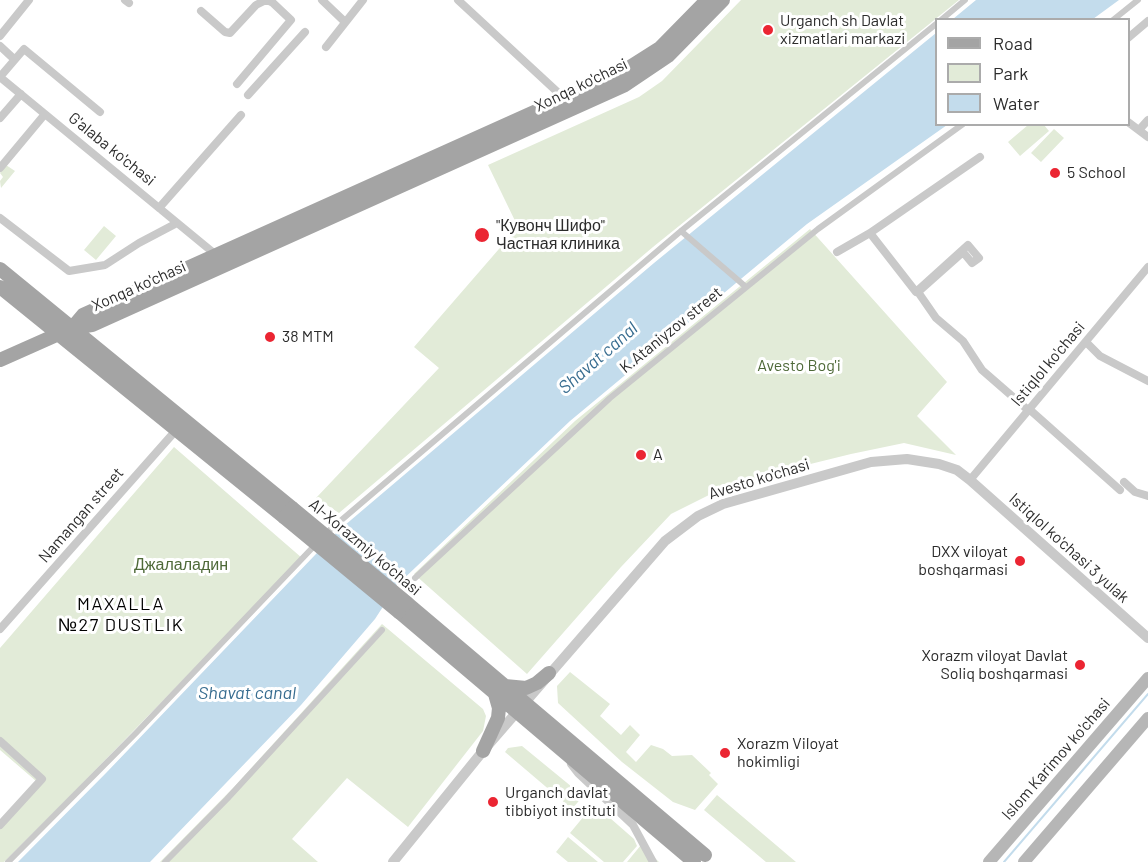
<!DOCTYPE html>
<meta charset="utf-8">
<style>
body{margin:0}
#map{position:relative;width:1148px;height:862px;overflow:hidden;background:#fff;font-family:Barlow,sans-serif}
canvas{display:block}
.legend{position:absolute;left:935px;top:18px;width:195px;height:108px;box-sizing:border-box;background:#fff;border:2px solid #ababab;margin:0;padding:8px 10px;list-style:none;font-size:18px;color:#2c2c2c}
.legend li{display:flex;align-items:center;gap:12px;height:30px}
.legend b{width:30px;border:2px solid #ababab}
</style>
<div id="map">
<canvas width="1148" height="862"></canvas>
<ul class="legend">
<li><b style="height:8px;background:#a4a4a4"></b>Road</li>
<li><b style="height:16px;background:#e2ebd8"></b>Park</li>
<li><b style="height:16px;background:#c3dcec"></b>Water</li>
</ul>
</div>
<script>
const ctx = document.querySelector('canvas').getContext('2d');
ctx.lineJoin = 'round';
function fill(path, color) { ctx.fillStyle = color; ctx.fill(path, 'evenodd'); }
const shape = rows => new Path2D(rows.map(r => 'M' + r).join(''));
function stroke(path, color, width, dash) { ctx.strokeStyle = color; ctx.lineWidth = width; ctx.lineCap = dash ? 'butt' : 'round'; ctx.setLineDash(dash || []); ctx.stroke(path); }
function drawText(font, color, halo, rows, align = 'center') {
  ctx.font = font + ' Barlow,sans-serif'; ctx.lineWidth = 6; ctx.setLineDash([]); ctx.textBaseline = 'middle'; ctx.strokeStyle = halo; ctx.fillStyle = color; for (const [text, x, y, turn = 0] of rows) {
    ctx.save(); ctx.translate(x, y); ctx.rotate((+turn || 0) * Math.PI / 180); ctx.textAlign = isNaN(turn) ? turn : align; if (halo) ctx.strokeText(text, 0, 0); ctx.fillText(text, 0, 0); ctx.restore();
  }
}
fill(shape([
 [741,0,959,0,653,247,339,513,316,498,439,368,414,347,518,227,488,165,639,97,662,81],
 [1028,125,1044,125,1049,131,1020,156,1008,142],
 [1054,129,1064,138,1041,162,1031,153],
 [6,165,15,171,1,188,0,181,3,177,0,173],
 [104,226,116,236,96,260,84,250],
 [810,229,947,382,917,416,956,455,904,443,851,454,782,471,715,492,671,514,621,567,527,674,414,574,575,421],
 [174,447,302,558,69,797,4,862,0,862,0,824,36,781,0,750,0,648],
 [382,624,483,709,486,716,483,731,408,827,347,778,292,839,318,862,160,862,234,787],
 [570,672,610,704,600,716,621,735,630,725,640,735,626,752,636,762,651,745,663,749,672,756,692,755,711,773,709,775,718,784,695,810,673,802,622,762,558,703,557,686],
 [522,746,583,796,572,809,505,752,508,748],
 [717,795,796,862,766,862,704,810],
 [594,804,634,839,637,846,623,862,604,862,570,833],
 [568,837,598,862,568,862,556,852],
 [641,845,659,862,627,862]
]), '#e2ebd8');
fill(shape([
 [976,0,1119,0,1093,19,953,19],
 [936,33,936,124,947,125,807,224,570,421,397,585,375,619,301,705,150,862,18,862,106,773,338,531,654,263]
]), '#c3dcec');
stroke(shape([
 [1004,862,1148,694]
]), '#c3dcec', 2);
stroke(shape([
 [941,20,965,0],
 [1113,20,1138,0],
 [681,231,746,287],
 [325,534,681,231,936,24],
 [415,578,610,398,818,229,963,124],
 [8,862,136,733,316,544],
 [165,862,227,799,382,630]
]), '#c9c9c9', 6);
stroke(shape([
 [125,0,129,3],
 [322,0,345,22],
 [458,0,565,99],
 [201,11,225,32,230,33,256,5,264,1,269,1,273,3,291,20,237,84],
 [0,36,29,0],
 [1128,38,1148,21],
 [0,46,14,59],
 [326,47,363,0],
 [0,77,215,254],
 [0,77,24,49,100,112],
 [248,95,305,32],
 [0,118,21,94],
 [1128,122,1148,137],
 [1139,130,1148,120],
 [0,168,45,114],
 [159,208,241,115],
 [0,218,69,271,105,265,139,243,177,223],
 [870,233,916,292,968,245,979,258,972,263,963,252,918,292,936,318,963,341,982,370,1028,410],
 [837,252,870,233,980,157],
 [1086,342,1100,356,1148,381],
 [1029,409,1120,490],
 [970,480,1148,267],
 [1124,482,1135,492,1148,496],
 [0,629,178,428],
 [0,741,42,779,0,825],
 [571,764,578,773,633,825,653,862]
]), '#c9c9c9', 8);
stroke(shape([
 [393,862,483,751,665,541,698,516,723,504,871,462,907,459,939,464,957,470,970,480,1148,638]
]), '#c9c9c9', 10);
stroke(shape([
 [989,862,1148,678],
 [1024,862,1148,718]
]), '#b6b6b6', 12);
stroke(shape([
 [0,269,292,508],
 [0,287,284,517],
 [72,328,83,315,619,74,660,48,707,0],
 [0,360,72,328,92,325,625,85,668,56,723,0],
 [407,603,705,855],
 [399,612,694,862],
 [505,686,526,688,537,683,549,673],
 [483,751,498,718,499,708,495,694]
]), '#a4a4a4', 14);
stroke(shape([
 [292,508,407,603],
 [284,517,399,612]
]), '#a4a4a4', 14);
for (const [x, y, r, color] of [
 [768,30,6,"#eb2532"],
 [1055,173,6,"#eb2532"],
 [482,235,8,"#eb2532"],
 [270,337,6,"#eb2532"],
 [641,455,6,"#eb2532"],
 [1020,561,6,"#eb2532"],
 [1080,665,6,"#eb2532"],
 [725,753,6,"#eb2532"],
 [493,802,6,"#eb2532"]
]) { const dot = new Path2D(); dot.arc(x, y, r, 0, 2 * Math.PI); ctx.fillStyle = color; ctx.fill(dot); stroke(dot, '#fff', 2); }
drawText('16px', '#2c2c2c', '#fff', [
 ["Urganch sh Davlat",780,21],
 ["xizmatlari markazi",780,39],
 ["5 School",1067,173],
 ["\"Кувонч Шифо\"",496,226],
 ["Частная клиника",496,244],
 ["38 MTM",282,337],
 ["A",653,455],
 ["DXX viloyat",1008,552,"right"],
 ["boshqarmasi",1008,570,"right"],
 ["Xorazm viloyat Davlat",1068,656,"right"],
 ["Soliq boshqarmasi",1068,674,"right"],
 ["Xorazm Viloyat",737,744],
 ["hokimligi",737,762],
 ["Urganch davlat",505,793],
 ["tibbiyot instituti",505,811]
], 'left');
drawText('16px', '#2c2c2c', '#fff', [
 ["Xonqa ko'chasi",581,85,-26],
 ["G'alaba ko'chasi",112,149,39],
 ["Xonqa ko'chasi",139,286,-24],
 ["K.Ataniyzov street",671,330,-39],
 ["Istiqlol ko'chasi",1048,364,-50],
 ["Avesto ko'chasi",759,479,-17],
 ["Namangan street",81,515,-49],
 ["Al-Xorazmiy ko’chasi",365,547,40],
 ["Istiqlol ko'chasi 3 yulak",1069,548,42],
 ["Islom Karimov ko'chasi",1056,759,-49]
]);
drawText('16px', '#4e6938', '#fff', [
 ["Avesto Bog'i",799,366],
 ["Джалаладин",181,565]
]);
drawText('italic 18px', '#386d90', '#fff', [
 ["Shavat canal",598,358,-41],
 ["Shavat canal",247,693]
]);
ctx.letterSpacing = '1.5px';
drawText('18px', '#000', '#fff', [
 ["MAXALLA",121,604],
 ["№27 DUSTLIK",121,625]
]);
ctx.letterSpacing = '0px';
</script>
